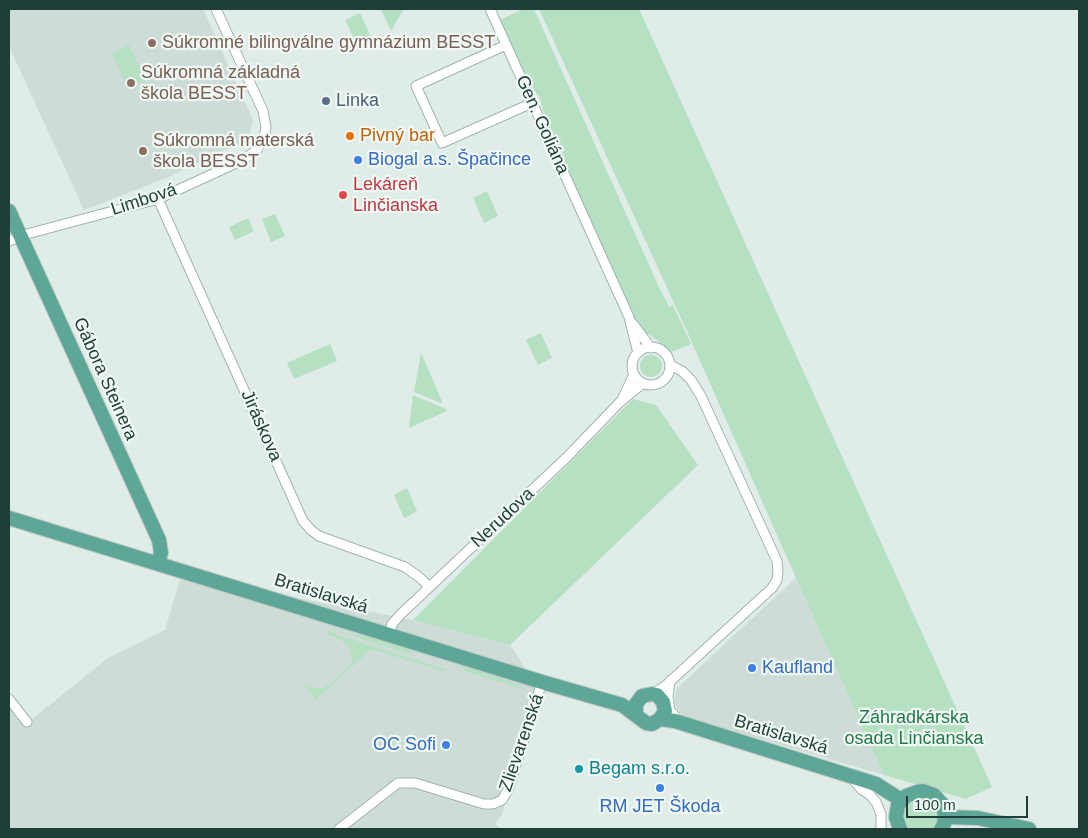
<!DOCTYPE html>
<meta charset="utf-8">
<style>
body{margin:0}
#map{position:relative;width:1088px;height:838px;overflow:hidden;background:#dfece7;font-family:Helvetica,sans-serif}
canvas{display:block}
.frame{position:absolute;inset:0;border:10px solid #1e3e37;pointer-events:none}
.scale{position:absolute;left:906px;top:796px;width:122px;height:22px;box-sizing:border-box;border:2px solid #1e3e37;border-top:0;padding-left:6px;font-size:15px;line-height:18px;white-space:nowrap;color:#1e3e37;-webkit-text-stroke:4px #f0f8f4;paint-order:stroke}
</style>
<div id="map">
<canvas width="1088" height="838"></canvas>
<div class="frame"></div>
<div class="scale">100 m</div>
</div>
<script>
const ctx = document.querySelector('canvas').getContext('2d');
ctx.lineJoin = 'round';
function fill(path, color) { ctx.fillStyle = color; ctx.fill(path, 'evenodd'); }
const shape = rows => new Path2D(rows.map(r => 'M' + r).join(''));
function stroke(path, color, width, dash) { ctx.strokeStyle = color; ctx.lineWidth = width; ctx.lineCap = dash ? 'butt' : 'round'; ctx.setLineDash(dash || []); ctx.stroke(path); }
function drawText(font, color, halo, rows, align = 'center') {
  ctx.font = font + ' Helvetica,sans-serif'; ctx.lineWidth = 4.5; ctx.setLineDash([]); ctx.textBaseline = 'middle'; ctx.strokeStyle = halo; ctx.fillStyle = color; for (const [text, x, y, turn = 0] of rows) {
    ctx.save(); ctx.translate(x, y); ctx.rotate((+turn || 0) * Math.PI / 180); ctx.textAlign = isNaN(turn) ? turn : align; if (halo) ctx.strokeText(text, 0, 0); ctx.fillText(text, 0, 0); ctx.restore();
  }
}
fill(shape([
 [9,9,203,9,253,120,248,139,171,176,84,210,9,46],
 [181,576,413,620,510,645,538,687,502,814,495,823,500,829,9,829,9,700,31,720,108,658,165,630],
 [796,578,884,775,685,717,678,711,674,701,677,688]
]), '#cddcd6');
fill(shape([
 [381,9,404,9,391,31],
 [523,9,534,9,658,285,669,307,673,305,691,344,671,352,649,334,645,336,634,318,553,139,539,97,523,73,500,20],
 [539,9,639,9,992,787,966,799,884,775,796,578,686,329],
 [360,13,371,37,357,44,345,20],
 [129,45,145,80,128,88,112,53],
 [487,191,498,216,484,223,473,198],
 [275,214,285,236,271,242,262,219],
 [248,218,254,231,235,240,229,227],
 [541,333,552,358,538,365,526,340],
 [330,344,337,361,294,379,287,363],
 [421,353,442,401,441,403,414,392],
 '640 366a11 11 0 1 1 22 0a11 11 0 1 1-22 0Z',
 [413,395,446,409,447,411,409,428],
 [633,399,656,405,698,465,510,645,413,620],
 [407,488,417,511,404,518,394,495],
 [328,630,340,636,445,669,444,671,371,649,316,700,303,683,312,688,323,688,327,686,349,667,352,661,351,652,349,647,340,639,326,634],
 [334,630,350,634,375,638,412,649,410,654],
 [465,667,486,672,521,686,527,690,464,671],
 [919,799,932,804,937,811,937,820,932,829,909,829,906,826,903,818,905,809,911,802]
]), '#b5e0c2');
const street = shape([
 [490,9,629,317,638,353],
 [506,45,416,86,442,143,532,103],
 [158,199,303,521,311,530,319,536,405,567,419,577,430,587],
 [9,241,27,234,158,199,243,160,257,150,264,137,266,127,263,111,216,9],
 [633,324,651,348],
 '632 366a19 19 0 1 1 38 0a19 19 0 1 1-38 0Z',
 [622,400,634,374],
 [389,635,392,624,401,614,567,457,620,402,643,383],
 [670,681,668,697,670,710,679,722],
 [652,694,664,687,772,588,777,580,778,571,777,561,701,396,691,380,682,371,670,365],
 [9,699,27,722],
 [851,777,862,790,870,795,876,802,881,814,881,829],
 [339,829,398,783,415,783,484,804,493,804,502,800,508,790,542,682]
]);
const primary = shape([
 [9,211,159,540,161,553,158,563],
 [9,518,542,682,622,705,646,723,652,724,660,719,665,711,663,702,657,695,652,694,642,696,636,704,636,714],
 [660,719,675,721,876,784,901,800],
 [945,817,978,818,1029,829],
 [900,829,896,817,898,805,906,796,917,792,923,791,934,795,942,804,945,815,944,824,941,829]
]);
stroke(street, '#a1b4af', 11);
stroke(primary, '#c0c9c7', 16);
stroke(street, '#fff', 9);
stroke(primary, '#5ea797', 14);
for (const [x, y, r, color] of [
 [152,43,5,"#8d6e63"],
 [131,83,5,"#8d6e63"],
 [326,101,5,"#5c6f8a"],
 [350,136,5,"#e8710a"],
 [143,151,5,"#8d6e63"],
 [358,160,5,"#3f7fe0"],
 [343,195,5,"#e0444e"],
 [752,668,5,"#3f7fe0"],
 [446,745,5,"#3f7fe0"],
 [579,769,5,"#0f9aa8"],
 [660,788,5,"#3f7fe0"]
]) { const dot = new Path2D(); dot.arc(x, y, r, 0, 2 * Math.PI); ctx.fillStyle = color; ctx.fill(dot); stroke(dot, '#f0f8f4', 2); }
drawText('18px', '#785e54', '#f0f8f4', [
 ["Súkromné bilingválne gymnázium BESST",162,43],
 ["Súkromná základná",141,73],
 ["škola BESST",141,94],
 ["Súkromná materská",153,141],
 ["škola BESST",153,162]
], 'left');
drawText('18px', '#4e5e75', '#f0f8f4', [
 ["Linka",336,101]
], 'left');
drawText('18px', '#1e3e37', '#f0f8f4', [
 ["Gen. Goliána",542,125,66],
 ["Limbová",144,200,-18],
 ["Gábora Steinera",105,379,66],
 ["Jiráskova",261,426,66],
 ["Nerudova",503,518,-43],
 ["Bratislavská",321,594,17],
 ["Bratislavská",781,735,17],
 ["Zlievarenská",522,743,-71]
]);
drawText('18px', '#c56008', '#f0f8f4', [
 ["Pivný bar",360,136]
], 'left');
drawText('18px', '#366cbe', '#f0f8f4', [
 ["Biogal a.s. Špačince",368,160],
 ["Kaufland",762,668],
 ["OC Sofi",436,745,"right"],
 ["RM JET Škoda",660,807,"center"]
], 'left');
drawText('18px', '#be3a42', '#f0f8f4', [
 ["Lekáreň",353,185],
 ["Linčianska",353,206]
], 'left');
drawText('18px', '#237a48', '#f0f8f4', [
 ["Záhradkárska",914,718],
 ["osada Linčianska",914,739]
]);
drawText('18px', '#0d838f', '#f0f8f4', [
 ["Begam s.r.o.",589,769]
], 'left');
</script>
